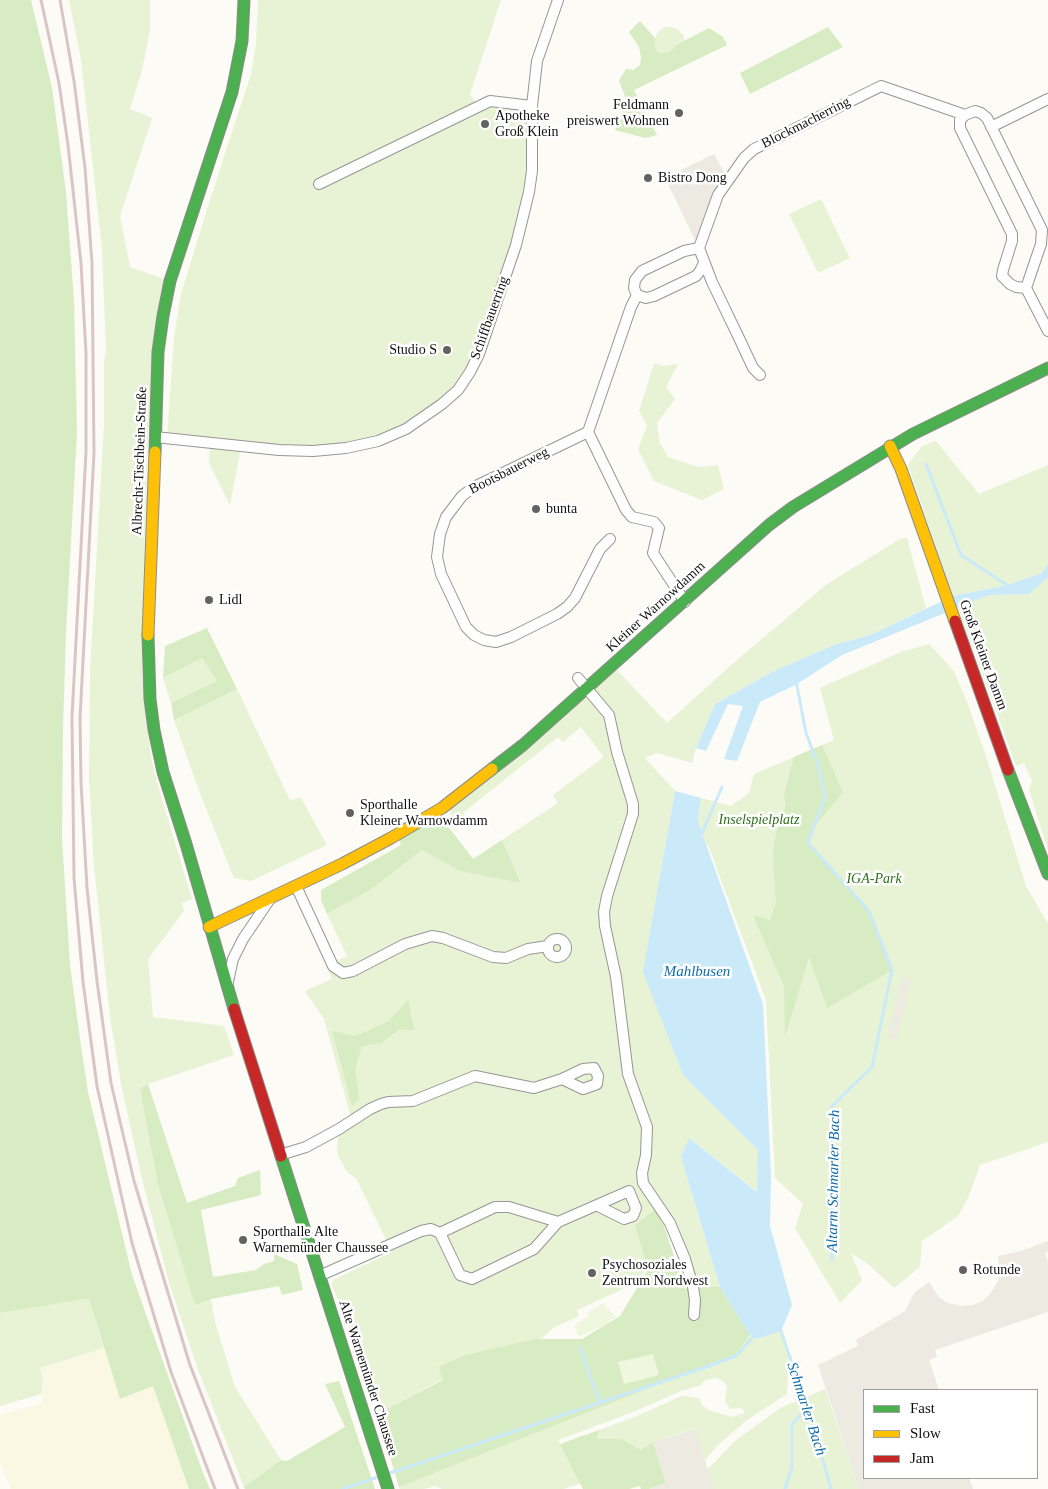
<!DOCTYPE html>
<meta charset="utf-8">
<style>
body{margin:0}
#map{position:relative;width:1048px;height:1489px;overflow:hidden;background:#fcfbf6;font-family:"Times New Roman",serif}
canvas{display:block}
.legend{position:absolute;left:863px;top:1389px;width:175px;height:90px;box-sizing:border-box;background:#fff;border:1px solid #9f9f9f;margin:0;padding:6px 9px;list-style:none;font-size:15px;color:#101010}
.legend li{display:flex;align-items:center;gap:10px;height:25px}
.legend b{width:25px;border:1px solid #9f9f9f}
</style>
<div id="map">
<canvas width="1048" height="1489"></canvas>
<ul class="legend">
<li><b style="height:6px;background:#4caf50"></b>Fast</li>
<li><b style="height:6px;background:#ffc107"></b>Slow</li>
<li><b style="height:6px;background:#c62828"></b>Jam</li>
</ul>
</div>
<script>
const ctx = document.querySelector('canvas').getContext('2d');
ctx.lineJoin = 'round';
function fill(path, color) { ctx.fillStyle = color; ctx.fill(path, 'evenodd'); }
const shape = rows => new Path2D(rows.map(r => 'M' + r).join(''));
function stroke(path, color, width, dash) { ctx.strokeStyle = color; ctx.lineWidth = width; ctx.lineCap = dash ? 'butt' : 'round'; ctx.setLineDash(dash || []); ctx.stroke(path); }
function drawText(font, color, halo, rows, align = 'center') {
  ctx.font = font + ' "Times New Roman",serif'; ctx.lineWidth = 5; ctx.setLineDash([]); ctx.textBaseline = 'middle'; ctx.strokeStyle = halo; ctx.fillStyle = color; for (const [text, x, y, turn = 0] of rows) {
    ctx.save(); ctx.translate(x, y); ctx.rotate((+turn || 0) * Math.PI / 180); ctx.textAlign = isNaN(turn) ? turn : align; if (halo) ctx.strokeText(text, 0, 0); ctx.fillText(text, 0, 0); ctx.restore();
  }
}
fill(shape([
 [104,1348,120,1398,153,1386,189,1489,11,1489,0,1463,0,1415,43,1403,41,1394,43,1381,40,1368]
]), '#faf7e2');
fill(shape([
 [69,0,150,0,150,30,142,71,130,109,152,118,120,216,130,267,164,279,148,436,142,625,142,674,146,722,152,762,161,796,192,899,182,903,184,911,148,959,153,1017,224,1026,234,1055,148,1084,140,1088,195,1304,211,1299,215,1322,235,1387,281,1460,244,1487,197,1367,169,1283,141,1175,121,1084,110,1017,94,866,89,780,90,670,104,425,104,361,106,352,102,249,81,59],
 [258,0,501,0,470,94,478,106,532,106,529,192,479,354,458,390,406,429,327,450,167,438,174,338,181,294,208,206,251,74,256,45],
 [664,27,672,27,677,29,684,36,684,40,676,45,671,51,665,53,659,53,655,48,655,38,659,31],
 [821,199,850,258,818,273,789,214],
 [654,363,662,366,678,364,666,387,675,399,657,423,660,443,668,457,698,467,718,465,724,489,702,500,654,481,638,449,647,426,639,411],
 [936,441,979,494,1048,465,1048,564,1042,573,1007,585,953,596,908,465,922,446],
 [210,448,240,452,230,505,209,463],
 [907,538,926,608,870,635,834,645,772,672,715,704,696,748,692,763,657,753,645,758,675,791,644,969,683,1075,758,1150,758,1192,689,1138,681,1157,720,1287,699,1286,675,1221,662,1203,635,1225,648,1270,621,1290,577,1310,579,1316,553,1328,542,1338,462,1356,438,1367,443,1379,377,1414,370,1390,361,1371,350,1337,350,1331,332,1285,333,1280,392,1252,356,1178,347,1172,338,1156,337,1147,339,1129,352,1121,324,1019,305,991,332,979,326,966,347,956,327,914,372,889,422,850,461,871,521,882,502,840,558,803,553,795,604,757,581,727,563,742,558,737,463,813,466,817,460,822,456,821,450,812,451,807,617,670,667,723,738,659,827,584,900,539],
 [1048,577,1048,850,1029,790,1032,781,1024,763,1016,766,958,607,989,595,1029,594],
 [929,644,954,671,967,702,986,756,1026,886,1048,924,1048,1142,980,1165,968,1198,958,1216,922,1241,920,1267,894,1288,868,1264,851,1253,862,1280,840,1303,795,1228,803,1204,775,1178,766,1000,708,845,706,845,698,819,701,798,731,806,749,793,754,774,834,740,820,688,901,652],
 [202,658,217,681,171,703,163,678],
 [237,689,290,800,301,798,327,845,251,881,234,878,198,788,174,720],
 [89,1297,104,1348,40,1368,43,1381,41,1394,0,1406,0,1313],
 [781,1331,789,1355,787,1394,747,1420,718,1445,705,1460,694,1429,653,1442,641,1450,622,1439,596,1439,599,1430,640,1415,681,1396,699,1398,702,1405,711,1411,732,1417,745,1413,742,1408,730,1409,725,1401,727,1386,723,1381,716,1378,705,1380,701,1385,681,1391,633,1412,558,1440,581,1483,564,1489,442,1489,435,1486,424,1489,400,1489,399,1487,736,1354,750,1335,757,1339],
 [825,1389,859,1489,714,1489,707,1470,736,1440,780,1408]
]), '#e7f3d4');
fill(shape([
 [0,0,31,0,52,88,66,192,74,301,77,432,66,632,63,729,62,838,70,965,80,1039,88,1092,132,1275,203,1473,210,1489,189,1489,153,1386,120,1399,89,1298,0,1313],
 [640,21,655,38,655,48,659,53,665,53,671,51,676,45,709,28,723,37,727,45,634,90,657,135,645,138,615,130,627,101,619,81,626,69,633,70,640,65,641,57,639,47,629,32],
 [828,27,843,47,750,94,740,73],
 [207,628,237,689,174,720,171,703,217,681,202,658,163,678,165,646],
 [822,745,843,792,814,827,808,844,869,911,892,970,827,1008,809,957,785,1037,784,986,753,915,770,920,776,904,773,854,776,833,786,805,784,795,794,757],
 [432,818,447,825,473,859,502,840,521,883,460,871,422,850,372,889,327,914,321,900,321,890,401,845,399,840],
 [408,1000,414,1030,399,1029,382,1043,362,1046,355,1070,359,1099,352,1106,332,1031,356,1036,389,1021],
 [148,1084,187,1203,235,1186,238,1178,260,1170,261,1195,201,1210,213,1277,256,1270,264,1264,274,1261,274,1254,297,1264,303,1290,282,1295,279,1286,211,1299,195,1305,158,1184,140,1088],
 [655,1209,664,1226,685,1289,699,1286,720,1287,750,1335,736,1354,399,1487,377,1414,443,1380,438,1367,462,1356,534,1339,582,1339,620,1316,648,1270,635,1225],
 [339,1381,375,1489,245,1489,244,1487,281,1460,287,1461,345,1427,325,1384],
 [599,1430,597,1439,622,1439,641,1450,653,1442,666,1483,649,1489,641,1489,640,1486,629,1489,583,1489,560,1444]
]), '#d7ecc2');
fill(shape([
 [603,1303,616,1317,599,1329,598,1328,579,1337,574,1325,589,1316,587,1313],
 [653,1354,659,1375,624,1384,618,1362]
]), '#f0f7df');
fill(shape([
 [714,154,728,179,699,248,665,178],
 [903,977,910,981,896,1040,888,1037],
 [1048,1241,1048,1252,1045,1253,1048,1261,1048,1312,935,1350,937,1357,929,1360,939,1390,864,1390,864,1478,969,1478,973,1489,859,1489,818,1365,858,1346,856,1340,905,1311,914,1293,929,1282,939,1297,948,1303,961,1306,972,1305,983,1301,990,1294,998,1281,1000,1272,998,1256,1021,1251],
 [695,1429,714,1489,649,1489,666,1483,653,1442]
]), '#edeae1');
fill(shape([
 [1048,564,1048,577,1029,594,989,595,842,655,797,684,760,702,737,761,724,759,743,706,728,704,706,751,696,748,715,704,772,672,834,645,870,635,953,596,1007,585,1042,573],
 [675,791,701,798,698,819,702,833,763,1004,771,1174,770,1226,792,1305,781,1331,757,1339,750,1335,720,1287,681,1157,689,1138,757,1192,758,1150,683,1075,643,972]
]), '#caeafa');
stroke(shape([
 [926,464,961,555,1007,585,1009,589],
 [796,681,806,733,817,762,825,797,808,843,869,911,892,970,872,1067,832,1106,832,1260],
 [702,833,722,787],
 [781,1331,807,1407,831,1488,830,1489],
 [580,1348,600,1403],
 [387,1474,709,1366,736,1356,753,1337],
 [342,1489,381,1476],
 [785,1489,792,1467,792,1425,807,1407]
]), '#caeafa', 3);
const street = shape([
 [965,115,960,120,960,128,1012,234,1012,241,1003,270,1002,276,1010,284,1016,287,1026,288],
 [991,127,1048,99],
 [319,184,490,101,532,106],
 [699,248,684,251,642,271,635,280,634,288,637,295,646,298,654,296,696,276,700,271,704,263],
 [760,375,753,368,739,338,712,282,699,248,718,195,744,158,754,149,881,86,965,115,975,111,981,113,987,118,1042,230,1041,244,1026,288,1048,331],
 [588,432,626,510,632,517,654,522,659,528,653,553,685,602],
 [155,437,279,450,313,451,346,448,378,441,406,429,442,404,458,390,470,372,479,354,516,245,529,192,532,171,532,106,537,61,558,0],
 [610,539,600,549,575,598,567,607,557,614,511,637,496,642,484,640,474,635,466,627,441,574,437,557,440,534,446,517,462,496,474,487,588,432,631,307,637,295],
 [578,678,609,715,617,752,633,804,633,814,607,896,604,912,605,926,616,977,628,1074,647,1127,646,1155,642,1173,643,1183,670,1223,685,1259,693,1287,695,1300,694,1315],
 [296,886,333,966,343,973,353,971,405,944,432,936,443,938,493,957,506,958,528,949,548,946],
 '548 948a9 9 0 1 1 18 0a9 9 0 1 1-18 0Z',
 [227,986,233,959,243,939,270,899],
 [280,1155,306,1147,339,1129,370,1109,381,1104,388,1102,413,1101,475,1076,534,1088,562,1079,583,1069,594,1068,598,1076,597,1084,583,1089,562,1079],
 [440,1233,460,1275,472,1279,534,1249,558,1222],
 [319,1276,421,1231,431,1229,440,1233,495,1207,509,1207,558,1222,629,1191,636,1208,633,1216,624,1219,598,1206]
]);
const fast = shape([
 [155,452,158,352,163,316,170,281,232,92,242,41,244,0],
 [148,635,150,699,154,730,163,772,186,844,234,1009],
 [492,769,523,745,769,525,793,507,913,434,1048,368],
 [1008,770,1048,874],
 [281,1156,388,1489]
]);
const slow = shape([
 [890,446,901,469,955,621],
 [148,635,155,452],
 [209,927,342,864,391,838,442,808,492,769]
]);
const jam = shape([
 [955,621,1008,770],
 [234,1009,281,1156]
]);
stroke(street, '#969694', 12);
stroke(fast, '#8d8c8a', 13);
stroke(slow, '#8d8c8a', 13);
stroke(jam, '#8d8c8a', 13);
stroke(street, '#fffefe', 10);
stroke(fast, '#4caf50', 11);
stroke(slow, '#ffc107', 11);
stroke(jam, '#c62828', 11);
stroke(shape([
 [41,0,59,83,68,145,81,263,86,353,86,452,72,717,74,878,83,982,97,1086,132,1243,171,1372,215,1489],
 [60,0,74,81,85,168,92,263,94,453,80,718,81,782,87,888,97,981,111,1083,134,1181,190,1365,238,1489]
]), '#dac5c6', 3);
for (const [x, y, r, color] of [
 [679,113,5,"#636260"],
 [485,124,5,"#636260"],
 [648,178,5,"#636260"],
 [447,350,5,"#636260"],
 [536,509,5,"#636260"],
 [209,600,5,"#636260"],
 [350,813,5,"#636260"],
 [243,1240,5,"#636260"],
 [963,1270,5,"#636260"],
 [592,1273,5,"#636260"]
]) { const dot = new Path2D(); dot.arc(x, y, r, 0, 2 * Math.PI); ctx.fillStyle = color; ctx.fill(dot); stroke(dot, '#fff', 2); }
drawText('14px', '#101010', '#fff', [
 ["Feldmann",669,105,"right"],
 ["preiswert Wohnen",669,121,"right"],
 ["Apotheke",495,116],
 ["Groß Klein",495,132],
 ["Bistro Dong",658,178],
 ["Studio S",437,350,"right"],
 ["bunta",546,509],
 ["Lidl",219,600],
 ["Sporthalle",360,805],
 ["Kleiner Warnowdamm",360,821],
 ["Sporthalle Alte",253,1232],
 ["Warnemünder Chaussee",253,1248],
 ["Psychosoziales",602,1265],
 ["Zentrum Nordwest",602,1281],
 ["Rotunde",973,1270]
], 'left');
drawText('14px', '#101010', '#fff', [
 ["Blockmacherring",806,123,-27],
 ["Schiffbauerring",490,318,-70],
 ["Albrecht-Tischbein-Straße",140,461,-88],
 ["Bootsbauerweg",509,471,-27],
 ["Kleiner Warnowdamm",656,607,-42],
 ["Groß Kleiner Damm",983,655,70],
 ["Alte Warnemünder Chaussee",368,1378,72]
]);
drawText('italic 14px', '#2e6e1a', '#fff', [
 ["Inselspielplatz",759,820],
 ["IGA-Park",874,879]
]);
drawText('italic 15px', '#0e6cad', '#fff', [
 ["Mahlbusen",697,972],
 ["Altarm Schmarler Bach",834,1181,-89],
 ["Schmarler Bach",806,1409,72]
]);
</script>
